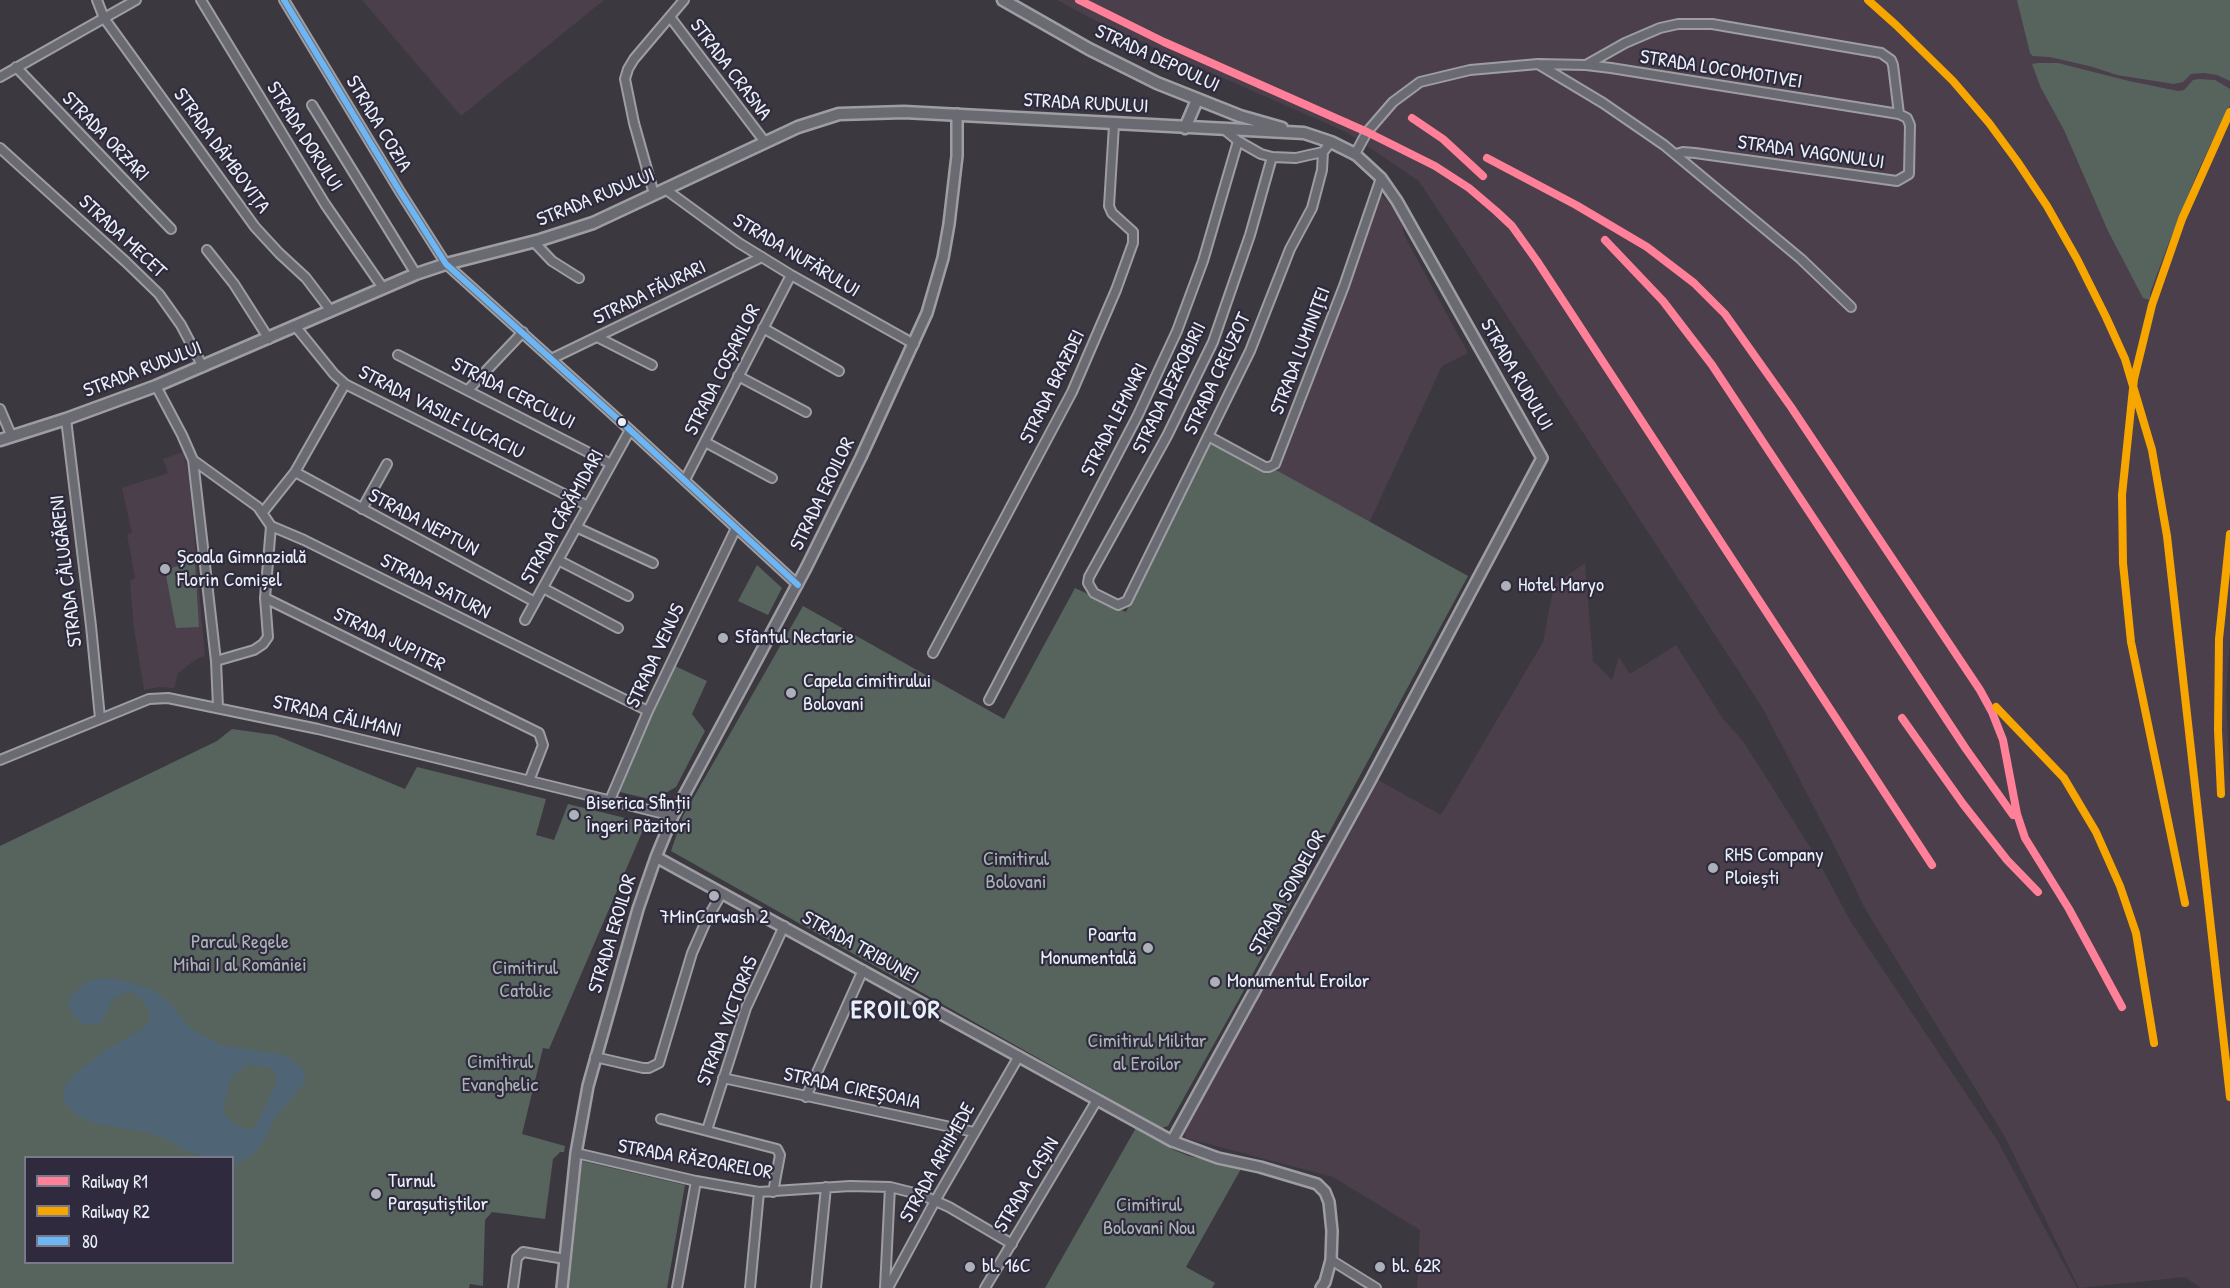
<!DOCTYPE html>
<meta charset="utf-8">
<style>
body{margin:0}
#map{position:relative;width:2230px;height:1288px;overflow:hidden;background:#3c3840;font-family:"Patrick Hand",sans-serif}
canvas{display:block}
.legend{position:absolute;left:24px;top:1156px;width:210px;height:108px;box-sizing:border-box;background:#2f2a3d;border:2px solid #797a88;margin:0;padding:8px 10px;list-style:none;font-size:18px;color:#e8f1f8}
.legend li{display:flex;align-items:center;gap:12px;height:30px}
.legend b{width:30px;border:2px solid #797a88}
</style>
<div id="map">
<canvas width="2230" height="1288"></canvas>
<ul class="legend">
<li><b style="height:8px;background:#ff8098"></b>Railway R1</li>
<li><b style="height:8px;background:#f7a600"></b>Railway R2</li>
<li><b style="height:8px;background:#6db6f5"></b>80</li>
</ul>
</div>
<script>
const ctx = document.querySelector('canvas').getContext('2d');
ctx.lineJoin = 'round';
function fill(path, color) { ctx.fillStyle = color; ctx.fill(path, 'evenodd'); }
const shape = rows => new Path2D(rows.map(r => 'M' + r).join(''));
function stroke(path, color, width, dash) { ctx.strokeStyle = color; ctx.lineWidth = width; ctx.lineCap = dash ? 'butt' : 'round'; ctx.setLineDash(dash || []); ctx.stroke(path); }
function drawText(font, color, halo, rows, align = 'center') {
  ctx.font = font + ' "Patrick Hand",sans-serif'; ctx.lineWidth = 4.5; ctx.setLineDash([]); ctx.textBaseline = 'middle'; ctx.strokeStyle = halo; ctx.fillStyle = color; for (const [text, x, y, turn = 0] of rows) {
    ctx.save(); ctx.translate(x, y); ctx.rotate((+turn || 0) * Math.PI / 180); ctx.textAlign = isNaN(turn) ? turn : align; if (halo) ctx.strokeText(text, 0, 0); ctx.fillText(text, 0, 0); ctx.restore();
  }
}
fill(shape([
 [362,0,604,0,461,116],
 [1057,0,2230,0,2230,641,2226,693,2230,788,2230,1288,2201,1288,2185,1277,2079,1288,2005,1137,1864,907,1845,867,1762,707,1419,181,1348,133,1108,27],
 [1380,194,1387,200,1401,219,1404,235,1468,353,1442,366,1369,523,1278,471],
 [183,452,189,477,205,656,198,658,178,673,174,688,158,687,144,690,134,628,130,581,135,578,127,535,132,533,122,488,168,473,163,459],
 [1585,563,1593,661,1612,680,1619,657,1630,674,1676,645,1723,719,1743,741,1815,855,1851,922,1997,1140,2077,1288,1417,1288,1420,1230,1333,1177,1186,1138,1183,1127,1378,780,1441,815,1543,642,1554,585]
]), '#4b3f4b');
fill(shape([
 [2017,0,2230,0,2230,81,2217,75,2204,73,2191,74,2183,82,2174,84,2117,75,2093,67,2050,57,2033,56,2030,53],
 [2038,63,2058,63,2129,81,2178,91,2184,90,2193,80,2199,79,2215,80,2230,89,2230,105,2198,171,2166,250,2150,293,2150,300,2143,298,2108,231,2064,130,2041,88,2032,64],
 [1209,441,1278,471,1468,576,1238,1001,1168,1126,1162,1128,671,851,683,816,803,606,1004,719,1075,588,1126,612],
 [195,561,199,627,176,628,165,570],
 [757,565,782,588,768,615,738,601],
 [675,666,707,681,692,714,705,731,676,787,653,800,620,792,670,667],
 [232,729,275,735,405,789,417,767,546,799,536,835,554,840,568,804,646,823,549,1049,543,1048,522,1134,565,1146,564,1152,560,1152,553,1159,545,1219,492,1212,485,1220,483,1286,470,1284,469,1288,0,1288,0,846,217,741],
 [26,1158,232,1158,232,1262,26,1262],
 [1137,1126,1174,1150,1189,1156,1242,1167,1186,1267,1215,1283,1212,1288,1045,1288],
 [582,1161,685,1185,667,1288,569,1288]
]), '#57645d');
fill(shape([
 [103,978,122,980,155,991,169,1002,190,1028,221,1045,285,1055,300,1066,305,1073,305,1082,274,1119,266,1138,252,1156,233,1165,232,1158,205,1157,182,1149,171,1141,151,1133,94,1123,73,1113,64,1100,63,1089,76,1073,110,1047,138,1032,148,1024,150,1014,143,1000,132,992,119,995,112,1000,104,1018,96,1025,84,1024,74,1017,69,1005,71,996,87,982],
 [248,1064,271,1068,276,1076,276,1084,258,1122,252,1129,243,1129,225,1116,223,1108,232,1076]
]), '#4f6575');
const minor = shape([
 [97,0,104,18,255,227,279,253,306,278,331,311],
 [201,0,325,204,383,288],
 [284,0,399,190,446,264,630,430,798,585],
 [670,17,765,142],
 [1538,64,1603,103,1664,145,1801,259,1851,307],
 [1586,65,1625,43,1660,28,1678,24,1712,24,1881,53,1891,60,1893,65,1899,114],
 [16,67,171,229],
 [0,77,136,0],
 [312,105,416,274],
 [1226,131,1238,141,1261,154,1272,157,1296,158,1309,155,1323,152,1331,142],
 [0,148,126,262,159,294,181,325,203,367],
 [1355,154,1367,132,1393,102,1420,82,1470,70,1538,64,1586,65,1611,68,1899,114,1907,118,1910,125,1909,174,1897,181,1695,153,1683,152,1676,154],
 [1272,157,1250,235,1213,342,1167,436,1089,577,1088,583,1094,593,1118,605,1127,601,1250,351,1290,249,1312,208,1322,170,1323,152],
 [665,189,739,243,791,275,914,344],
 [654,194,634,123,625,79,628,69,634,59,684,0],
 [534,242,552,261,579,278],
 [207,250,234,284,269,339],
 [296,327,334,374,345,384,588,506],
 [763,328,839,371],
 [597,337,652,365],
 [398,355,611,464],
 [551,359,762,257],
 [738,376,806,412],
 [156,386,182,435,193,460,216,661,218,707],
 [468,390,523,332],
 [0,409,12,437],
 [66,419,91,626,100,718],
 [1208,436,1265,467,1269,467,1275,464,1344,286,1381,178],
 [705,442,772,478],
 [193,460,258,507,271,526],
 [295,472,535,602],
 [685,480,791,275],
 [362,509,387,464],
 [263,512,295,472,345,384],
 [271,526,304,540,648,711],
 [576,527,653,563],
 [558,560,628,596],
 [543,588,618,628],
 [265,598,539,733,543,745,529,781],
 [525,620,630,430],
 [933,653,1072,392,1116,290,1133,243,1133,232,1112,213,1109,206,1114,125],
 [216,661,254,650,263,644,268,637,265,598,271,526],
 [989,700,1138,415,1177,331,1203,261,1238,141],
 [0,760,149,699,168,698,318,729,673,816],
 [610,800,648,711,736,528],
 [595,1057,643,1068,649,1068,659,1063,692,953,707,919,722,893],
 [723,1078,974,1132],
 [806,1097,863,970],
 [661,1119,777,1149,780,1155,773,1192],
 [707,1130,746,1008,784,926],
 [576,1153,696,1181,759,1192,850,1186,890,1187,922,1195,949,1207,1012,1244],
 [1331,1260,1376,1288],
 [513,1288,517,1258,523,1252,565,1259],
 [677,1288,696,1181],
 [750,1288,759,1192],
 [816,1288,826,1187],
 [885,1288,890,1187],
 [888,1288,935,1201,1019,1056],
 [985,1288,1097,1100]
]);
const tertiary = shape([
 [656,857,1172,1141,1218,1158,1260,1167,1317,1184,1325,1192,1329,1202,1332,1231,1331,1260,1325,1282,1321,1288],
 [1172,1141,1369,783,1542,458,1397,201,1381,178,1355,154],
 [562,1288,576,1153,588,1086,638,909,656,857,673,816,806,568,861,457,927,313,943,258,949,224,957,156,957,114]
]);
const secondary = shape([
 [1003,0,1089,49,1157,83,1240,116,1282,128],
 [1185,128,1197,100],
 [0,440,66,419,156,386,416,274,446,264,540,240,593,223,798,127,839,114,904,112,1304,133,1331,142,1355,154]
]);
stroke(minor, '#9d9da2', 12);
stroke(tertiary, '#9d9da2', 14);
stroke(secondary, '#9d9da2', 15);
stroke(minor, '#6a6b72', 8);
stroke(tertiary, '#6a6b72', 9);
stroke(secondary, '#6a6b72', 10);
stroke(shape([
 [284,0,399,190,446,264,630,430,798,585]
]), '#6db6f5', 6);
stroke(shape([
 [1079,0,1164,42,1367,132,1435,166,1469,188,1496,211,1512,226,1537,261,1932,865],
 [1412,118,1443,139,1483,176],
 [1487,158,1576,205,1647,247,1694,283,1725,314,1791,407,1980,690,1992,712,2003,740,2017,814,2025,838,2069,909,2122,1007],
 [1605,240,1663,301,1712,365,1966,749,2013,815],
 [1902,718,1963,804,2007,860,2038,892]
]), '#ff8098', 8);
stroke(shape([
 [1868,0,1896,25,1953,81,1989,123,2017,161,2047,206,2077,259,2106,317,2125,359,2152,450,2167,536,2230,1097],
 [1996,707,2064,778,2096,832,2120,886,2136,933,2154,1043],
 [2221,794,2218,730,2219,639,2230,534],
 [2185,903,2131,642,2123,563,2122,495,2134,379,2152,305,2182,219,2230,112]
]), '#f7a600', 8);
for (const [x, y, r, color] of [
 [622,422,5,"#e8f1f8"],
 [165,569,6,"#acb0b8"],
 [1506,586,6,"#acb0b8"],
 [723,638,6,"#acb0b8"],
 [791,693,6,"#acb0b8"],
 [574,815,6,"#acb0b8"],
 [1713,868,6,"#acb0b8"],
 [714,896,6,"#acb0b8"],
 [1148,948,6,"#acb0b8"],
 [1215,982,6,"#acb0b8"],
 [376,1194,6,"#acb0b8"],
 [970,1267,6,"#acb0b8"],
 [1380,1267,6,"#acb0b8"]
]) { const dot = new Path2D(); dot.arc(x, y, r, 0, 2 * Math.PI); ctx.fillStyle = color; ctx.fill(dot); stroke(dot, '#2f2a3d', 2); }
drawText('20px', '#e8f1f8', '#2f2a3d', [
 ["STRADA DEPOULUI",1157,59,25],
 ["STRADA CRASNA",730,70,53],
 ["STRADA LOCOMOTIVEI",1721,70,9],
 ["STRADA RUDULUI",1086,104,3],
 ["STRADA COZIA",378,124,59],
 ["STRADA ORZARI",105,137,46],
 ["STRADA DORULUI",304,137,58],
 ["STRADA DÂMBOVIȚA",221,151,54],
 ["STRADA VAGONULUI",1811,153,8],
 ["STRADA RUDULUI",596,198,-22],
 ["STRADA MECET",122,237,43],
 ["STRADA NUFĂRULUI",796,256,31],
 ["STRADA FĂURARI",650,293,-26],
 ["STRADA LUMINIȚEI",1301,351,-69],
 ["STRADA RUDULUI",143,370,-21],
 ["STRADA COȘARILOR",723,370,-63],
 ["STRADA CREUZOT",1218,374,-65],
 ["STRADA RUDULUI",1516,375,60],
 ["STRADA BRAZDEI",1053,387,-64],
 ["STRADA DEZROBIRII",1170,388,-64],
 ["STRADA CERCULUI",513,394,27],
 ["STRADA VASILE LUCACIU",441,413,27],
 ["STRADA LEMNARI",1115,420,-63],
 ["STRADA EROILOR",823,494,-64],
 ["STRADA CĂRĂMIDARI",563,517,-61],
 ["STRADA NEPTUN",423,523,28],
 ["STRADA CĂLUGĂRENI",67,571,-97],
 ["STRADA SATURN",435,587,27],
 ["STRADA JUPITER",389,640,26],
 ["STRADA VENUS",656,656,-65],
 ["STRADA CĂLIMANI",337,717,13],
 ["STRADA SONDELOR",1288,893,-61],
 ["STRADA EROILOR",613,934,-73],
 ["STRADA TRIBUNEI",860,948,29],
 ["STRADA VICTORAS",728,1021,-69],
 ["STRADA CIREȘOAIA",852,1089,12],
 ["STRADA RĂZOARELOR",695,1160,10],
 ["STRADA ARHIMEDE",938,1163,-61],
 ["STRADA CAȘIN",1027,1185,-59]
]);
drawText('20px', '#e8f1f8', '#2f2a3d', [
 ["Școala Gimnazială",177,558],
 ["Florin Comișel",177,581],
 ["Hotel Maryo",1518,586],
 ["Sfântul Nectarie",735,638],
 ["Capela cimitirului",803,682],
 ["Bolovani",803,705],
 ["Biserica Sfinții",586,804],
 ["Îngeri Păzitori",586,827],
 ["RHS Company",1725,856],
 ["Ploiești",1725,879],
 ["7MinCarwash 2",714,918,"center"],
 ["Poarta",1136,936,"right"],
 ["Monumentală",1136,959,"right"],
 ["Monumentul Eroilor",1227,982],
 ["Turnul",388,1182],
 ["Parașutiștilor",388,1205],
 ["bl. 16C",982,1267],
 ["bl. 62R",1392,1267]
], 'left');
drawText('20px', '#a9b5b4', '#2f2a3d', [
 ["Cimitirul",1016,860],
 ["Bolovani",1016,883],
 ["Parcul Regele",240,943],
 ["Mihai I al României",240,966],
 ["Cimitirul",525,969],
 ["Catolic",525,992],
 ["Cimitirul Militar",1147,1042],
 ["al Eroilor",1147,1065],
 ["Cimitirul",500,1063],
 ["Evanghelic",500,1086],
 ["Cimitirul",1149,1206],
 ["Bolovani Nou",1149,1229]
]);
ctx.letterSpacing = '1.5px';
drawText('bold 26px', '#e8f1f8', '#2f2a3d', [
 ["EROILOR",896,1011]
]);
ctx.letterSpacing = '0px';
</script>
